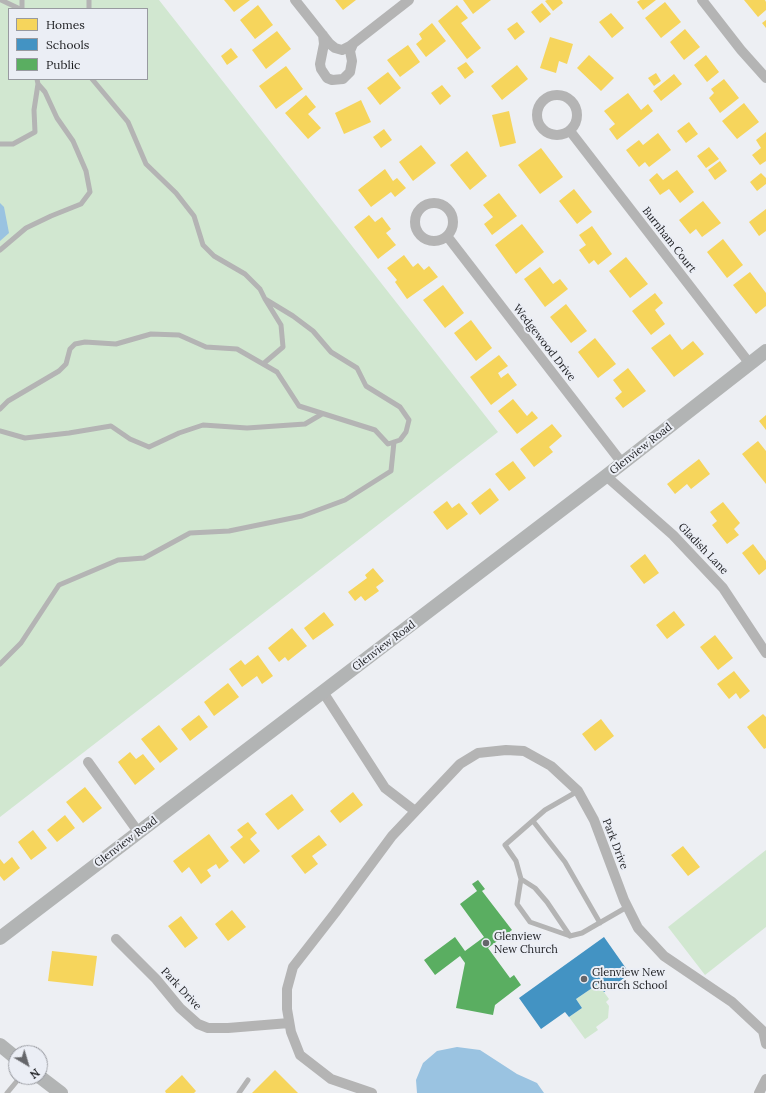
<!DOCTYPE html>
<style>
body{margin:0}
#map{position:relative;width:766px;height:1093px;overflow:hidden;background:#edeff3;font-family:Lora,serif}
canvas{display:block}
.legend{position:absolute;left:8px;top:8px;width:140px;height:72px;box-sizing:border-box;background:#ebeef5;border:1px solid #989aa0;margin:0;padding:5px 7px;list-style:none;font-size:12px;color:#1c1d20}
.legend li{display:flex;align-items:center;gap:8px;height:20px}
.legend b{width:20px;border:1px solid #989aa0}
.north{position:absolute;left:8px;top:1045px;width:40px;height:40px;box-sizing:border-box;background:#ebeef5;border:1px solid #989aa0;border-radius:50%;rotate:142deg;font-size:11px;font-weight:700;line-height:16px;text-align:center;color:#1c1d20}
.north::after{content:'';display:block;margin:auto;width:14px;height:18px;background:#65666a;clip-path:polygon(50% 0,100% 100%,50% 72%,0 100%)}
</style>
<div id="map">
<canvas width="766" height="1093"></canvas>
<ul class="legend">
<li><b style="height:11px;background:#f6d55c"></b>Homes</li>
<li><b style="height:11px;background:#4393c3"></b>Schools</li>
<li><b style="height:11px;background:#5aae61"></b>Public</li>
</ul>
<div class="north">N</div>
</div>
<script>
const ctx = document.querySelector('canvas').getContext('2d');
ctx.lineJoin = 'round';
function fill(path, color) { ctx.fillStyle = color; ctx.fill(path, 'evenodd'); }
const shape = rows => new Path2D(rows.map(r => 'M' + r).join(''));
function stroke(path, color, width, dash) { ctx.strokeStyle = color; ctx.lineWidth = width; ctx.lineCap = dash ? 'butt' : 'round'; ctx.setLineDash(dash || []); ctx.stroke(path); }
function drawText(font, color, halo, rows, align = 'center') {
  ctx.font = font + ' Lora,serif'; ctx.lineWidth = 4; ctx.setLineDash([]); ctx.textBaseline = 'middle'; ctx.strokeStyle = halo; ctx.fillStyle = color; for (const [text, x, y, turn = 0] of rows) {
    ctx.save(); ctx.translate(x, y); ctx.rotate((+turn || 0) * Math.PI / 180); ctx.textAlign = isNaN(turn) ? turn : align; if (halo) ctx.strokeText(text, 0, 0); ctx.fillText(text, 0, 0); ctx.restore();
  }
}
fill(shape([
 [0,0,159,0,498,432,0,817],
 [9,9,147,9,147,79,9,79],
 [766,850,766,927,705,975,668,927],
 [598,984,609,999,606,1002,609,1006,608,1018,596,1027,598,1030,585,1039,569,1017,582,1008,576,999]
]), '#d1e7d0');
fill(shape([
 [0,203,4,207,9,233,0,241],
 [457,1047,480,1050,517,1074,537,1083,544,1093,417,1093,416,1080,423,1063,437,1051]
]), '#9ac3e1');
fill(shape([
 [224,0,250,0,234,12],
 [335,0,356,0,343,10],
 [463,0,491,0,473,14],
 [547,0,561,0,563,3,553,11,545,1],
 [640,0,656,0,643,10,637,2],
 [744,0,765,0,766,2,766,10,758,17],
 [665,2,681,22,661,38,645,18],
 [542,3,551,14,540,23,531,12],
 [258,5,273,25,255,39,240,20],
 [457,5,468,18,461,23,481,48,467,59,438,21],
 [611,13,624,28,612,38,599,22],
 [766,20,766,28,762,23],
 [517,22,525,32,515,40,507,29],
 [432,23,446,41,426,57,416,44,422,39,419,34],
 [685,29,700,47,684,60,670,42],
 [277,31,291,49,266,69,252,50],
 [550,37,573,44,567,64,559,61,556,73,540,68],
 [408,45,420,62,400,77,387,60],
 [231,48,238,57,227,65,221,56],
 [589,55,614,78,601,91,577,68],
 [706,55,719,72,707,82,694,65],
 [466,62,474,72,465,79,457,68],
 [517,65,528,79,502,100,491,86],
 [286,66,303,89,276,109,259,86],
 [388,72,401,88,380,105,367,88],
 [656,73,661,81,654,86,648,78],
 [674,74,682,84,661,101,653,91],
 [724,79,739,98,720,113,709,98,714,93,711,89],
 [442,85,451,96,440,105,431,93],
 [628,93,641,110,648,104,653,111,617,140,609,129,615,124,604,111],
 [306,95,316,107,308,114,321,128,308,139,285,113],
 [361,100,371,122,344,134,335,113],
 [744,103,759,122,737,139,722,121],
 [509,111,516,143,500,147,492,115],
 [689,122,698,134,686,143,677,131],
 [384,129,392,140,381,148,373,137],
 [766,132,766,161,760,165,752,155,761,148,756,140],
 [658,133,671,150,649,167,645,162,639,167,626,150,639,140,643,145],
 [421,145,436,163,413,181,399,162],
 [709,147,719,159,706,168,697,156],
 [541,148,563,177,540,194,518,165],
 [467,151,487,176,470,190,450,165],
 [720,161,727,171,715,180,708,170],
 [385,169,393,181,397,178,406,188,395,197,391,192,371,207,358,190],
 [677,170,694,192,680,203,669,189,660,195,649,180,657,173,663,180],
 [761,173,766,178,766,184,757,191,750,182],
 [574,189,592,212,577,224,559,201],
 [499,193,517,216,492,235,484,224,493,217,483,205],
 [703,201,721,223,702,237,696,229,690,234,679,220],
 [766,209,766,231,759,236,749,222],
 [369,215,375,222,382,217,391,229,386,233,396,245,378,259,354,227],
 [522,224,544,252,516,274,495,245],
 [592,226,612,254,598,265,594,260,589,264,579,250,586,245,579,235],
 [723,239,743,265,727,278,707,252],
 [404,255,413,267,418,263,424,270,429,266,438,277,407,299,395,282,397,280,387,268],
 [626,257,648,284,630,298,609,271],
 [540,267,553,284,560,279,568,289,545,307,524,279],
 [750,272,766,293,766,306,756,314,733,285],
 [443,285,464,313,445,328,423,300],
 [655,293,663,303,655,310,665,324,651,335,632,311],
 [566,304,587,331,571,343,550,317],
 [471,320,492,348,476,361,454,333],
 [670,334,682,350,693,341,704,354,674,377,651,348],
 [595,338,616,364,598,378,578,352],
 [499,355,508,366,498,373,501,378,508,373,517,385,491,405,470,377],
 [628,368,646,391,623,408,615,398,622,392,613,380],
 [513,399,527,416,532,411,538,418,517,434,498,411],
 [766,415,766,430,759,421],
 [552,424,562,436,549,447,553,452,534,467,520,449],
 [758,441,766,451,766,484,742,454],
 [699,459,710,474,691,489,687,484,675,494,667,484],
 [513,461,526,478,509,491,495,474],
 [490,488,499,500,480,515,471,503],
 [447,501,452,508,459,503,468,514,447,530,433,512],
 [723,502,740,523,734,529,739,535,727,544,712,525,717,521,710,512],
 [753,544,766,561,766,569,759,575,742,553],
 [645,554,659,573,644,584,630,566],
 [373,568,384,581,376,587,379,591,365,601,361,596,355,601,348,592,367,578,365,575],
 [674,611,685,625,667,639,656,625],
 [324,612,334,625,313,640,304,628],
 [292,628,307,646,288,661,285,657,279,662,268,648],
 [715,635,733,658,718,670,700,647],
 [258,655,273,676,262,684,257,676,242,687,229,669,241,660,245,665],
 [734,671,750,691,740,699,736,693,729,699,717,684],
 [228,683,239,697,214,716,204,702],
 [763,714,766,717,766,748,764,749,747,727],
 [199,715,208,727,190,741,181,729],
 [601,719,614,736,595,751,582,734],
 [159,725,178,749,160,763,141,739],
 [130,752,136,759,143,754,155,769,135,785,118,762],
 [85,787,102,808,83,823,66,802],
 [353,792,363,805,340,823,330,811],
 [292,794,304,810,278,830,265,814],
 [65,815,75,828,57,842,47,830],
 [248,822,257,833,250,839,260,851,244,864,230,847,243,837,237,830],
 [33,830,47,848,31,860,18,842],
 [209,834,229,861,219,869,216,864,207,870,211,876,201,884,189,867,182,873,173,861],
 [319,835,327,845,312,856,318,864,305,874,291,856],
 [683,846,700,867,688,876,671,855],
 [12,857,20,868,4,881,0,876,0,859,4,864],
 [232,910,246,927,228,941,215,924],
 [181,916,198,938,185,948,168,926],
 [52,951,97,956,93,986,48,981],
 [275,1070,298,1093,252,1093],
 [182,1075,196,1091,194,1093,166,1093,165,1091]
]), '#f6d55c');
fill(shape([
 [604,937,630,974,604,992,598,984,576,999,582,1008,569,1017,565,1012,541,1029,519,998]
]), '#4393c3');
fill(shape([
 [478,880,485,889,482,891,512,930,488,948,510,978,514,975,521,985,495,1005,493,1015,456,1008,465,963,460,956,435,975,424,960,455,937,465,951,484,937,460,904,477,891,472,884]
]), '#5aae61');
stroke(shape([
 [1,0,20,9],
 [22,0,22,9],
 [89,0,89,9],
 [0,144,13,144,35,132,34,110,38,84,37,79],
 [0,250,26,228,51,216,81,204,90,192,86,171,73,141,57,118,45,92,38,84],
 [263,364,283,347,281,325,265,299],
 [0,409,8,401,59,371,66,364,70,349,75,344,85,342,116,344,151,334,179,335,206,347,237,349,277,372,299,406,375,430,388,444,400,440,406,432,409,420,400,407,366,386,357,368,331,352,313,331,293,316,265,299,260,289,245,274,214,256,203,245,194,216,176,193,146,164,128,122,92,79],
 [0,431,25,438,69,433,111,426,130,439,149,447,179,433,203,425,247,428,305,424,322,414],
 [0,664,21,643,59,585,118,560,144,558,190,533,229,531,302,516,345,500,391,471,394,442],
 [578,791,545,810,505,845,516,861,521,879,517,904,530,922,570,936,582,933,627,907],
 [533,821,565,862,600,923],
 [521,879,535,888,547,902,570,936],
 [7,1093,17,1081,18,1077],
 [239,1093,248,1080]
]), '#b4b4b4', 5);
stroke(shape([
 [295,0,330,44,335,48,342,50,350,46,409,0],
 [702,0,741,50,766,78],
 [323,35,324,44,320,64,321,69,327,78,332,80,343,79,350,72,352,61,350,51,353,44],
 '537 115a20 20 0 1 1 40 0a20 20 0 1 1-40 0Z',
 [570,131,750,364],
 '415 222a19 19 0 1 1 38 0a19 19 0 1 1-38 0Z',
 [447,236,622,463],
 [606,476,673,535,723,588,766,653],
 [323,692,385,788,415,811],
 [88,762,139,833],
 [116,939,156,979,180,1008,198,1024,208,1028,228,1028,289,1023],
 [372,1093,331,1079,300,1055,291,1032,287,1009,287,989,293,967,335,913,392,836,460,764,478,753,506,750,524,751,551,766,578,791,594,820,624,900,638,928,664,956,732,1002,763,1031,766,1044],
 [759,1093,766,1079]
]), '#b4b4b4', 10);
stroke(shape([
 [0,938,606,476,766,351],
 [0,1045,16,1058],
 [40,1077,61,1093]
]), '#b2b4b4', 14);
for (const [x, y, r, color] of [
 [486,943,4,"#65666a"],
 [584,979,4,"#65666a"]
]) { const dot = new Path2D(); dot.arc(x, y, r, 0, 2 * Math.PI); ctx.fillStyle = color; ctx.fill(dot); stroke(dot, '#ebeef5', 1.5); }
drawText('11px', '#1c1d20', '#ebeef5', [
 ["Burnham Court",669,240,52],
 ["Wedgewood Drive",544,343,52],
 ["Glenview Road",641,449,-38],
 ["Gladish Lane",703,549,46],
 ["Glenview Road",384,646,-37],
 ["Glenview Road",126,842,-37],
 ["Park Drive",615,844,69],
 ["Park Drive",181,989,47]
]);
drawText('11px', '#1c1d20', '#ebeef5', [
 ["Glenview",494,937],
 ["New Church",494,950],
 ["Glenview New",592,973],
 ["Church School",592,986]
], 'left');
</script>
